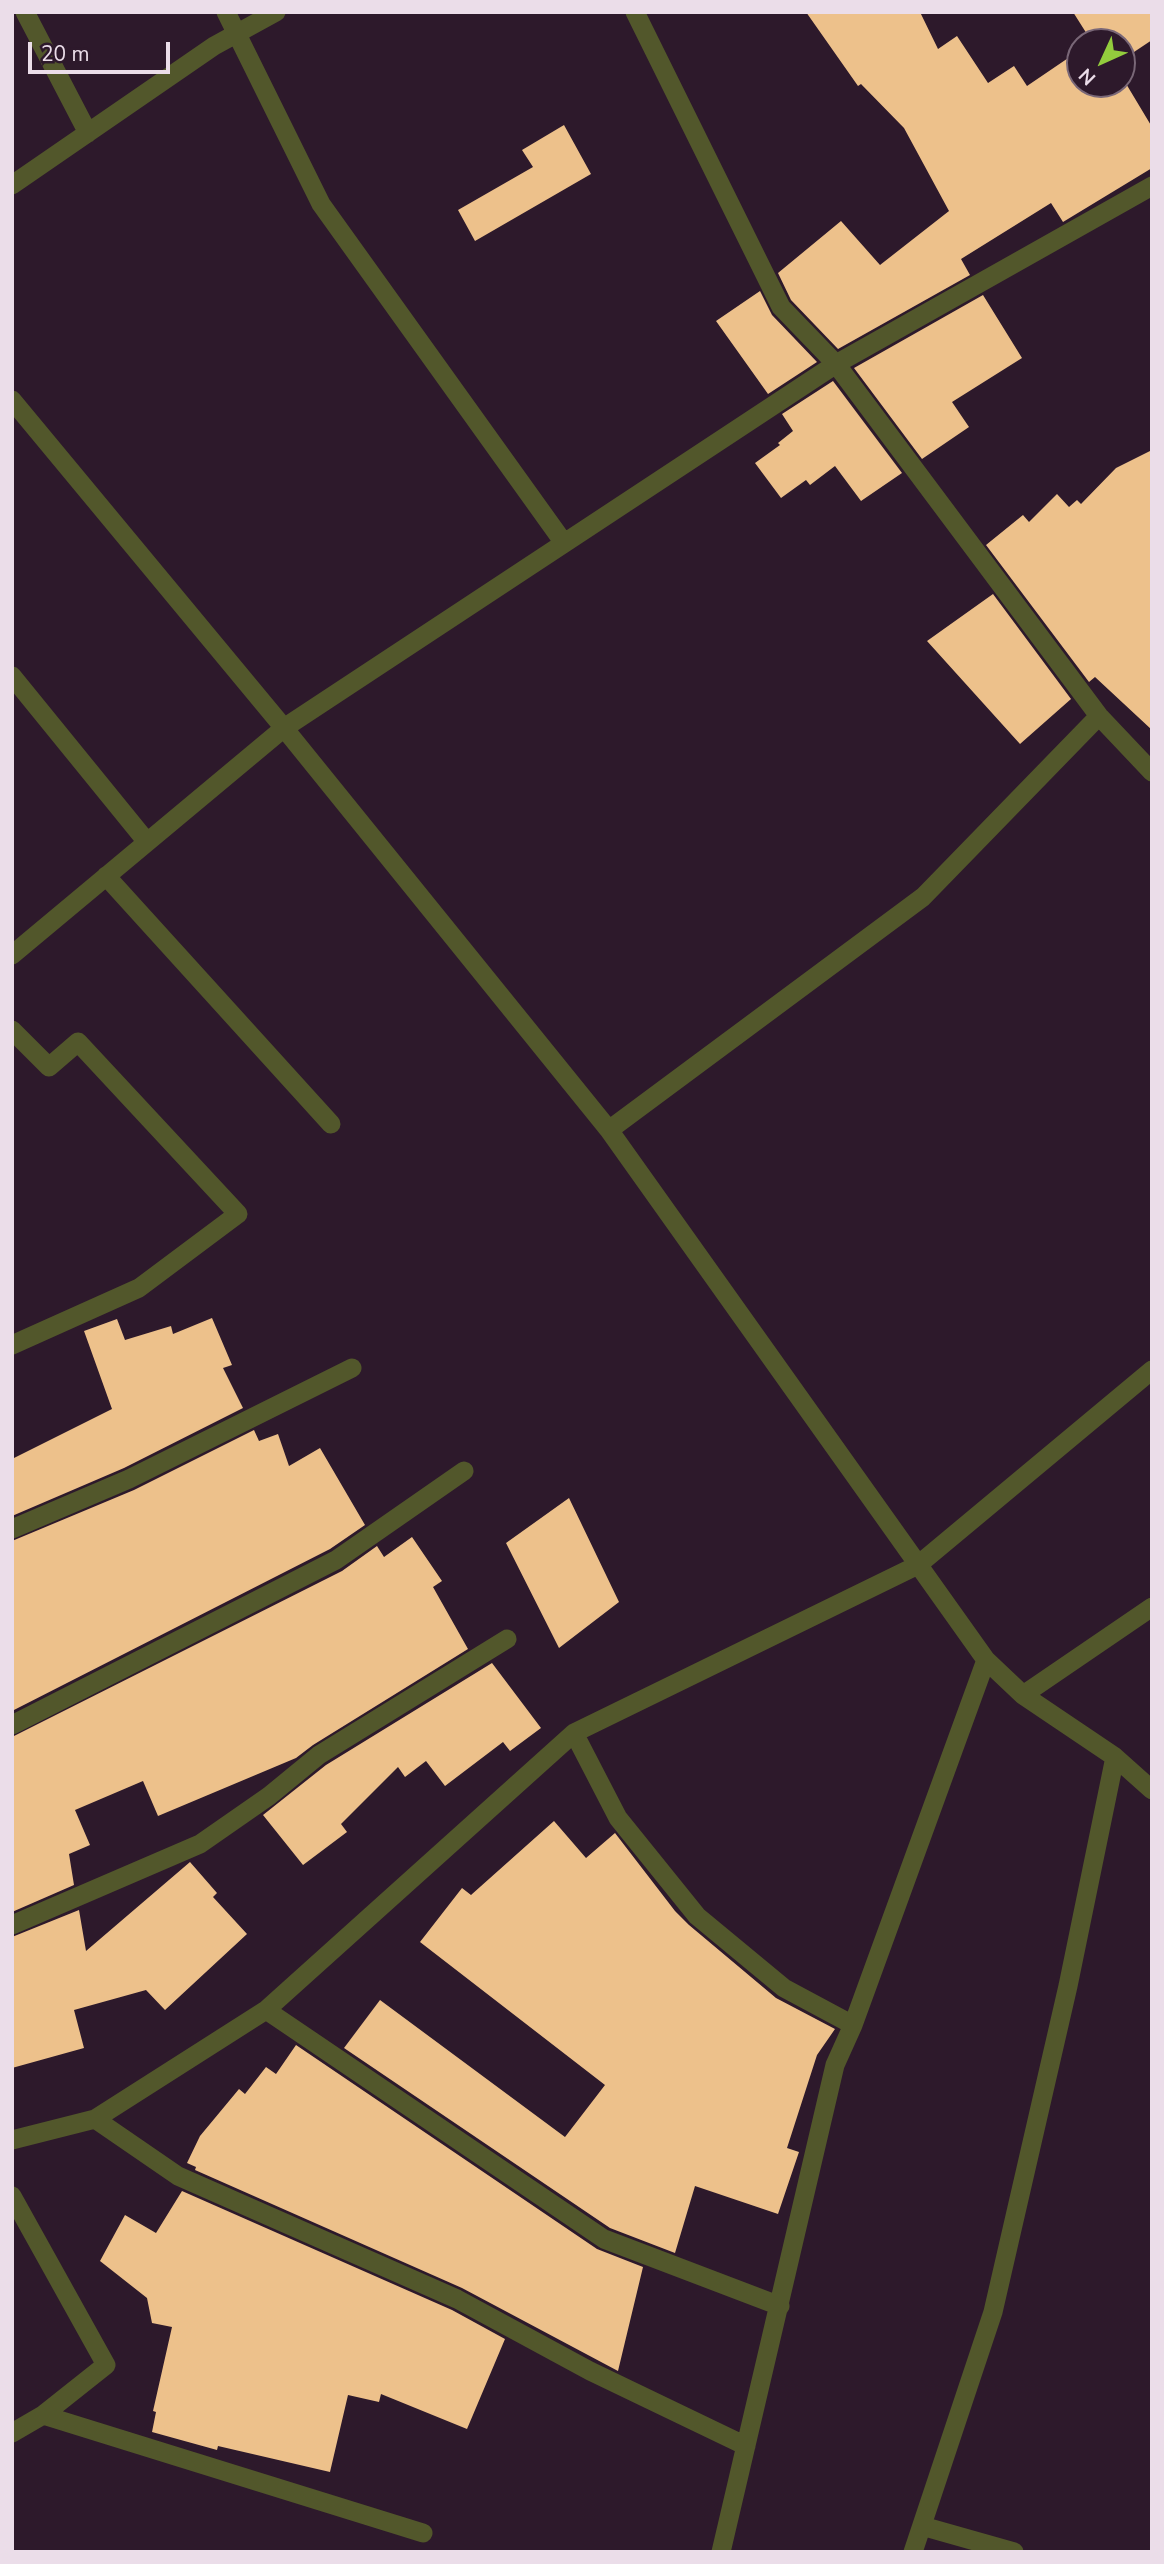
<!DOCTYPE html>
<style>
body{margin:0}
#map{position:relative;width:1164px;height:2564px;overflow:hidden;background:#2d192b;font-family:"Nunito Sans",sans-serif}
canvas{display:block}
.frame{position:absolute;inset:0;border:14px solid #ebdde9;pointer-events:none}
.north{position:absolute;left:1066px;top:28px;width:70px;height:70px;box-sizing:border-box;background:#2d192b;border:2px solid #796777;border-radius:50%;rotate:225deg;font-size:19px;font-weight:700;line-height:28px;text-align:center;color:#ebdde9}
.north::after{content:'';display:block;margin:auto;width:24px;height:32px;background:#93cc3d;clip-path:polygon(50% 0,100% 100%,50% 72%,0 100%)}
.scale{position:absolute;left:28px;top:42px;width:142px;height:32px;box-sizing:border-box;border:4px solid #ebdde9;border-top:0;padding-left:9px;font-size:21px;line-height:24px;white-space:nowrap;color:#ebdde9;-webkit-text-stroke:5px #2d192b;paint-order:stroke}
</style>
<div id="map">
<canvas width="1164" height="2564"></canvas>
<div class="frame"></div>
<div class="north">N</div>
<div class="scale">20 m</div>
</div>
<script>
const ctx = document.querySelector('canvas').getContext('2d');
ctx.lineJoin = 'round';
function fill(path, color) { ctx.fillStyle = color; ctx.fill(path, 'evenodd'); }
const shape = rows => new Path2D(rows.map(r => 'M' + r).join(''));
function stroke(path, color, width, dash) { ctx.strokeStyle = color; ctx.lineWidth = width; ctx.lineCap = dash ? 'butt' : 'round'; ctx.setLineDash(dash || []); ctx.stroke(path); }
fill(shape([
 [806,12,920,12,938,49,957,36,988,83,1014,66,1027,86,1080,50,1080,84,1122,84,1122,77,1152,127,1152,168,1063,222,1051,203,961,259,970,275,838,349,791,300,778,273,841,221,880,265,949,211,904,128,861,84,858,86],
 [1073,12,1152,12,1152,40,1122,60,1122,42,1092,42],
 [564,125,591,174,475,241,458,210,533,167,522,150],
 [760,291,772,315,817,362,768,394,716,321],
 [983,295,1022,358,952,402,969,427,922,459,854,368],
 [833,381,902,473,861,501,835,466,810,485,806,480,781,498,755,463,780,445,778,443,793,431,782,414],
 [1152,450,1152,730,1095,677,1089,682,986,545,1023,515,1029,522,1057,494,1069,507,1077,500,1081,504,1116,468],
 [993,594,1071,699,1020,744,927,641],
 [212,1318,232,1365,223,1368,243,1408,124,1468,12,1516,12,1459,112,1409,84,1331,117,1319,125,1340,171,1326,173,1334],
 [254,1430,259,1441,278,1434,289,1466,320,1448,365,1525,330,1549,12,1711,12,1541,134,1490],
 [569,1498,619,1602,559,1648,506,1543],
 [412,1537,442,1581,433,1587,468,1649,313,1745,296,1758,158,1816,143,1781,75,1810,90,1845,69,1854,74,1885,12,1912,12,1737,342,1571,377,1546,384,1557],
 [492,1663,541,1728,510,1751,503,1742,445,1786,426,1761,405,1777,398,1767,341,1824,347,1832,303,1865,263,1815,326,1765],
 [554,1821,586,1858,615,1833,675,1911,689,1925,776,1998,835,2029,817,2055,787,2148,799,2152,778,2214,695,2186,675,2253,610,2228,344,2048,380,2000,565,2137,605,2085,420,1942,462,1888,471,1895],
 [190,1862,217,1893,213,1897,247,1934,165,2010,146,1990,74,2010,84,2048,12,2068,12,1937,79,1910,86,1951],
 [296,2045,597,2249,643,2267,618,2371,462,2288,195,2170,196,2167,187,2163,200,2136,239,2089,245,2094,266,2067,276,2074],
 [182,2191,452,2310,505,2339,467,2429,381,2394,379,2402,348,2395,330,2472,218,2446,217,2450,152,2432,156,2412,153,2411,172,2327,152,2323,147,2298,100,2261,125,2215,156,2233]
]), '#edc18b');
stroke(shape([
 [25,12,88,133],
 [226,12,321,204,564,543],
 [635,12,781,307,836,364,1099,716,1152,772],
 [12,185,214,46,276,12],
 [12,400,284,728,609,1130,986,1660,1023,1695,1115,1757,1152,1790],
 [12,676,147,842],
 [106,876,331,1124],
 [12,955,284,728,836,364,1152,186],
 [12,1030,49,1067,78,1042,238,1214,139,1288,12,1345],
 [609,1130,923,897,1099,716],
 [12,1529,129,1479,352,1368],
 [1023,1695,1152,1607],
 [12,1725,336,1560,464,1471],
 [574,1733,618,1818,697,1916,784,1988,853,2025],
 [12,1925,200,1844,269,1796,319,1755,507,1639],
 [266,2010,604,2239,780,2306],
 [95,2119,178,2176,457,2299,590,2371,746,2446],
 [12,2140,95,2119,266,2010,574,1733,918,1565,1152,1370],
 [12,2196,106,2365,43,2415,12,2433],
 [43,2415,423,2533],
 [922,2526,1014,2552],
 [721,2552,835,2065,853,2025,986,1660],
 [913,2552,993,2312,1068,1986,1115,1757]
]), '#52572b', 19);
</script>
